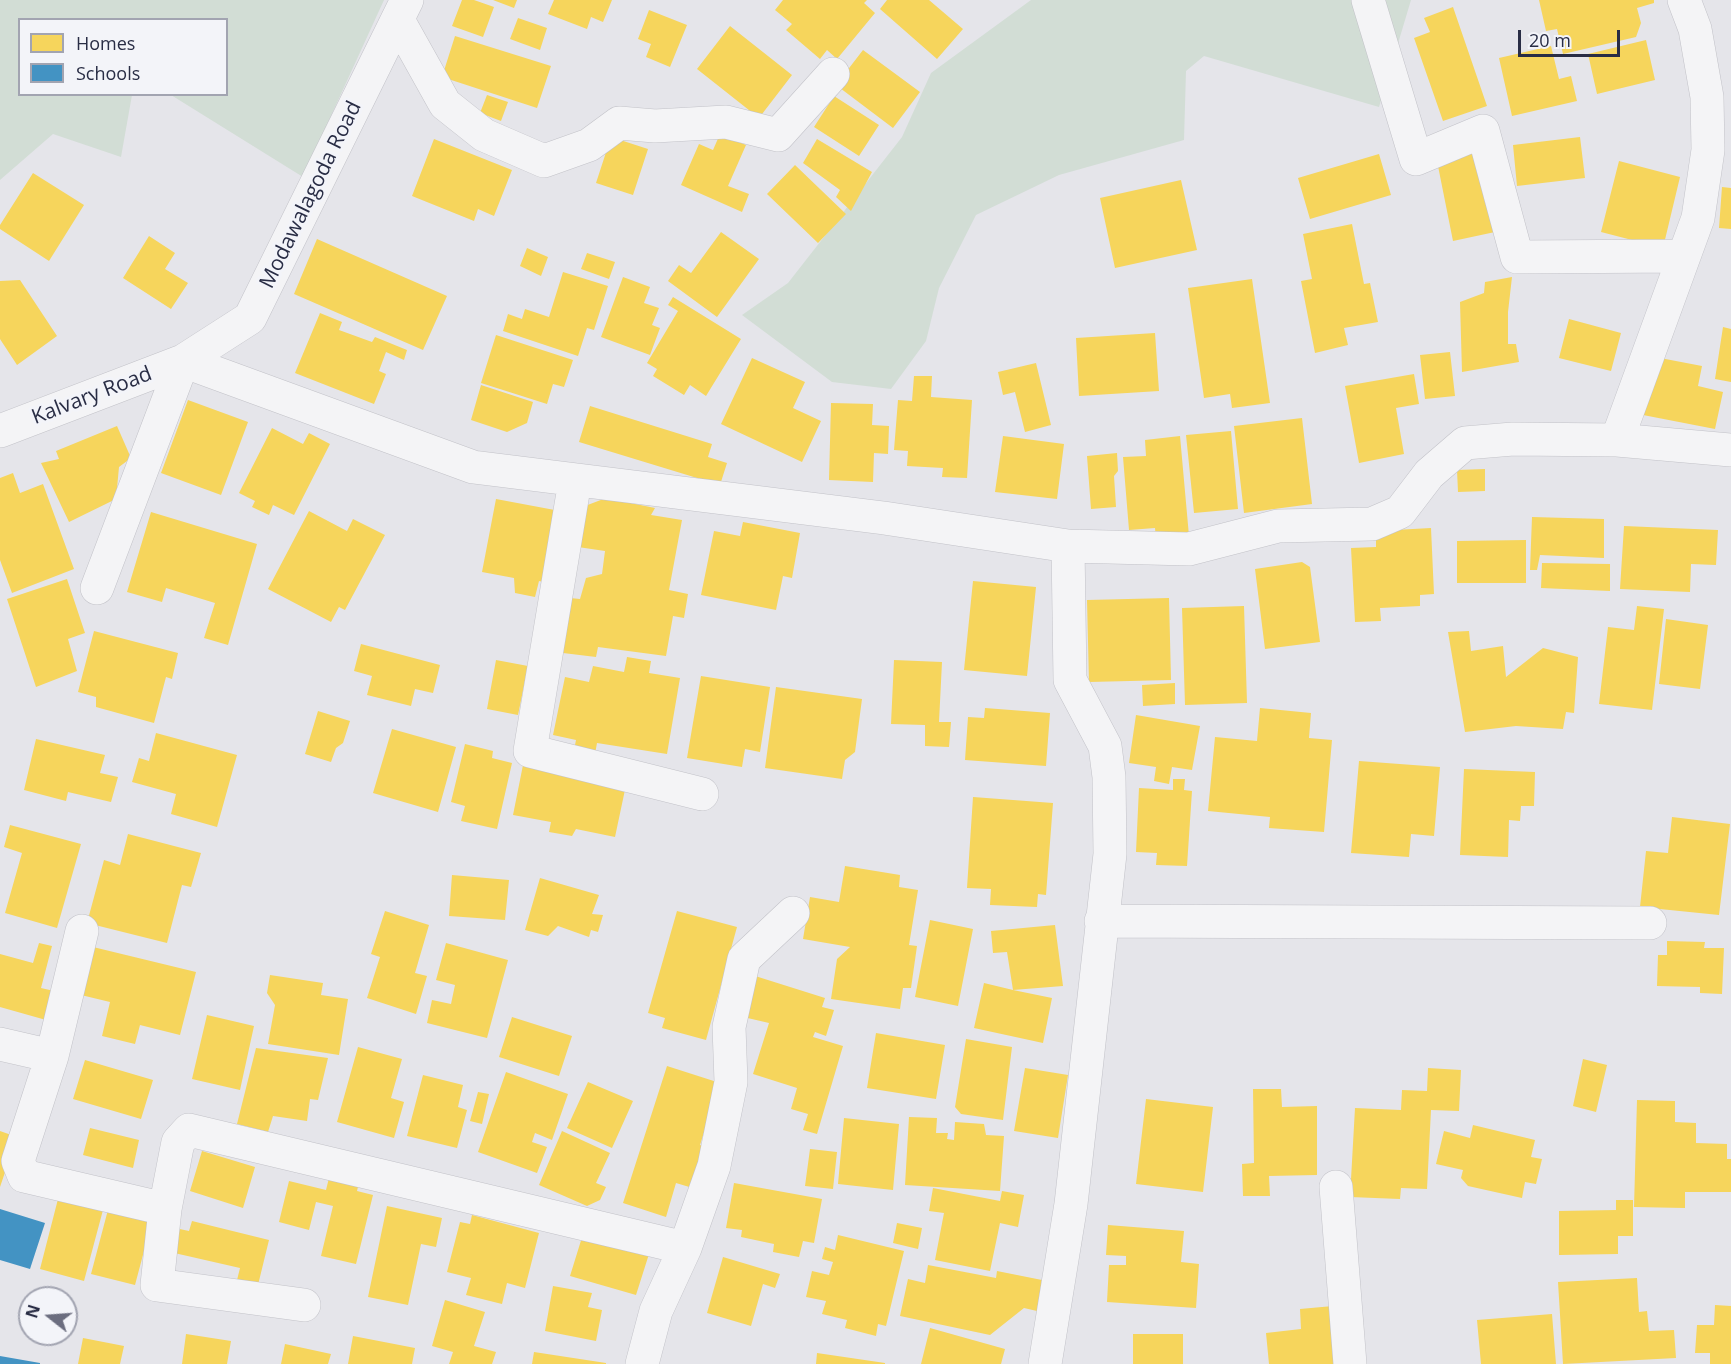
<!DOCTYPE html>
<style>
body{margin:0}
#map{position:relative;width:1731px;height:1364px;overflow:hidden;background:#e5e5ea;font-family:"Open Sans",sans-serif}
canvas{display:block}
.legend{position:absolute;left:18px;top:18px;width:210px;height:78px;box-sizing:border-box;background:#f3f4f9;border:2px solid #a2a4b1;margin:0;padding:8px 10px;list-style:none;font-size:18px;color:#292d45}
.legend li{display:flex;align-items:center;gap:12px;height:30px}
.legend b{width:30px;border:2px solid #a2a4b1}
.north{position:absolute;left:18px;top:1286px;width:60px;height:60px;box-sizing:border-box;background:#f3f4f9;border:2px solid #a2a4b1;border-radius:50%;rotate:287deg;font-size:16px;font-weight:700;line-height:24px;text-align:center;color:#292d45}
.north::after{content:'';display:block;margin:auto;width:21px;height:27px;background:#6b6d7f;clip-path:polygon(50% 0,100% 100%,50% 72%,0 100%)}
.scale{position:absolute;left:1518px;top:30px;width:102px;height:27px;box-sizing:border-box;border:3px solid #292d45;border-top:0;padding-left:8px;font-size:18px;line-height:21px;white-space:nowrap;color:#292d45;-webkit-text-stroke:4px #f3f4f9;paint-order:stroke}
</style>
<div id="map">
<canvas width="1731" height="1364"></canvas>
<ul class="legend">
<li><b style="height:16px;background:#f6d55c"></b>Homes</li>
<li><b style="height:16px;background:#4393c3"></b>Schools</li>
</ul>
<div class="north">N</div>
<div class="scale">20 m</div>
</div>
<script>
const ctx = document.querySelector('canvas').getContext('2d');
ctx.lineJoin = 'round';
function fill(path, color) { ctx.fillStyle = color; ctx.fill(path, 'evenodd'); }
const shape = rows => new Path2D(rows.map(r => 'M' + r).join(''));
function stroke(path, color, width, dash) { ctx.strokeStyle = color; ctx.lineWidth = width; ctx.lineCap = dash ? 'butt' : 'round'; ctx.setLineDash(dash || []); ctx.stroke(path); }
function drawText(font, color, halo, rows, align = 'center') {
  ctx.font = font + ' "Open Sans",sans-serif'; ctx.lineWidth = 6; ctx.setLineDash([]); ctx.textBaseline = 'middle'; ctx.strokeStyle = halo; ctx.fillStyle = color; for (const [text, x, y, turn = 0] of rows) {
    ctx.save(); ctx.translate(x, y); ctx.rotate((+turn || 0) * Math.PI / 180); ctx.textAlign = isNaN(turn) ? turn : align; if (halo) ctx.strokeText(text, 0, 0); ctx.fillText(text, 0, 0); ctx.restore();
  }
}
fill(shape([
 [0,0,384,0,303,177,171,95,226,94,226,20,20,20,20,94,132,95,121,157,53,134,0,180],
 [1031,0,1411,0,1379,107,1204,56,1186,71,1184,140,1059,175,976,215,939,288,926,341,891,389,832,382,742,315,788,283,902,137,931,73]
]), '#d2ddd5');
fill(shape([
 [462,0,474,0,494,7,483,37,452,26],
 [493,0,517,0,514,8],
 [554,0,612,0,603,22,591,17,587,29,548,14],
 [783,0,867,0,864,3,875,13,837,59,827,50,820,59,786,30,792,24,775,10],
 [887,0,929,0,963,29,937,59,880,9],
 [1539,0,1654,0,1654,3,1637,8,1641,23,1636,37,1563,54,1557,29,1546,31],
 [1453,7,1487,106,1443,121,1414,38,1430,32,1424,18],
 [649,10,687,25,670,67,646,57,651,44,638,39],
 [518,18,547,28,540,50,510,39],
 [730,26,792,75,759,118,697,69],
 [455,36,551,66,537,108,442,77],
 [1646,40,1655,80,1597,94,1588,54],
 [1551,46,1559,79,1571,76,1577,101,1512,116,1499,58],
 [863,50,920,92,893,128,836,85],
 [487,95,508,102,501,121,480,113],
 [834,96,879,125,859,156,814,127],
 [720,134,746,145,728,186,749,194,742,212,681,185,699,144,713,150],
 [611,137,648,149,633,195,596,183],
 [1580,137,1585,178,1517,186,1513,145],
 [434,139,512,170,494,216,478,209,474,221,412,196],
 [817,139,872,172,851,211,836,197,840,190,803,163],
 [1479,152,1495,232,1453,241,1437,161],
 [1379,154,1391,195,1310,219,1298,178],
 [1619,161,1680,177,1663,248,1601,232],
 [795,165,846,214,818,243,767,194],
 [33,173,84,205,49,261,0,229,0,225],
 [1181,180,1197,250,1115,268,1100,198],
 [1722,187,1731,188,1731,229,1719,228],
 [1352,224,1364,284,1370,283,1378,322,1344,328,1348,345,1315,353,1301,281,1312,279,1303,234],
 [721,232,759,259,717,317,668,281,679,265,691,273],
 [149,236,175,253,165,269,188,283,171,309,123,278],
 [317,239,447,296,423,350,294,294],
 [527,248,548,257,541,276,520,266],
 [587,253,615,262,609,279,581,269],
 [563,272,608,286,594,330,587,328,578,356,503,331,508,314,522,319,525,309,549,317],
 [623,277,650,287,644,303,659,308,652,325,660,328,650,355,601,337],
 [1512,277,1508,312,1508,344,1516,344,1519,362,1462,372,1460,302,1484,293,1485,282],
 [1252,279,1270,403,1232,408,1230,394,1204,398,1188,288],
 [20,280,57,336,17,365,0,339,0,281],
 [673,297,741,339,706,396,690,385,684,395,653,376,657,369,647,363,678,311,668,305],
 [320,313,342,322,339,330,372,342,375,337,407,350,404,360,386,352,379,371,386,374,374,404,295,373],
 [1569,319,1621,333,1611,371,1559,358],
 [1723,327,1731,329,1731,382,1715,379],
 [1155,333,1159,391,1079,396,1076,338],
 [496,335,573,360,564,387,553,384,547,404,481,383],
 [1450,352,1455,396,1425,399,1420,355],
 [1655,357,1702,366,1698,386,1723,392,1715,429,1643,415],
 [752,358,805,382,793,408,821,421,802,462,721,424],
 [1036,363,1051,425,1025,432,1015,392,1003,395,998,372],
 [1414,374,1419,404,1396,408,1404,454,1359,463,1345,386],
 [914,376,932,376,931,397,972,400,967,478,942,477,943,468,907,466,908,451,894,450,898,400,912,401],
 [481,385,533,402,527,423,507,432,471,420],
 [188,400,248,422,221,495,161,473],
 [831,403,873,404,872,425,889,426,888,454,874,453,873,482,829,480],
 [590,406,712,444,708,457,727,463,720,485,579,442],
 [1302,418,1312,504,1244,513,1234,426],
 [117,426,131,458,119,467,116,499,69,522,41,463,59,459,56,451],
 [272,428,303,444,309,433,330,444,294,515,273,505,269,515,252,507,255,501,239,493],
 [1231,431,1238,509,1194,513,1186,435],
 [1003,436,1064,444,1057,499,995,492],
 [1180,436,1189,536,1156,539,1155,528,1129,530,1123,457,1146,456,1145,440],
 [1117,453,1118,471,1114,476,1116,507,1091,509,1087,456],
 [1485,469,1485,491,1458,492,1457,470],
 [13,473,20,493,43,484,74,569,12,593,0,560,0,478],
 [606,498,655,508,651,515,682,520,669,590,688,594,684,618,673,616,666,656,598,647,596,657,563,653,570,598,580,599,586,578,602,574,605,551,578,547,585,506],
 [496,499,560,511,547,583,539,581,535,597,515,593,514,578,482,572],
 [309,511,347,531,353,519,385,535,345,610,339,607,331,622,268,589],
 [151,512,257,544,228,645,204,638,215,603,166,588,162,602,127,592],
 [1532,517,1604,519,1604,558,1540,555,1537,570,1530,570],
 [743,522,800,533,792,578,783,576,776,610,701,595,714,531,740,536],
 [1624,526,1718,530,1716,565,1691,564,1690,592,1620,589],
 [1431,528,1434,594,1420,595,1420,606,1380,608,1381,621,1355,622,1351,548,1376,547,1376,531],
 [1526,540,1526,583,1457,583,1457,541],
 [1302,562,1310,567,1320,642,1265,649,1255,569],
 [1542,563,1610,564,1610,591,1541,588],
 [67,579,85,633,68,639,77,671,36,687,7,599],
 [973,581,1036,587,1027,676,964,670],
 [1169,598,1171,680,1089,682,1087,600],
 [1244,606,1247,703,1185,705,1182,608],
 [1637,606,1664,609,1652,710,1599,704,1608,627,1634,630],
 [1666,619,1708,625,1700,689,1659,684],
 [94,631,178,653,172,679,166,677,154,723,96,707,96,697,78,692],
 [1469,631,1471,651,1503,646,1506,677,1543,648,1578,657,1574,713,1566,712,1563,729,1516,726,1465,732,1448,632],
 [361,644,440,665,433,693,415,689,411,706,367,695,372,676,354,671],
 [627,657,651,661,649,673,680,678,667,754,597,743,595,754,574,750,576,740,553,735,565,677,589,682,593,666,624,672],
 [496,660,528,666,518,715,487,709],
 [894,660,942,662,939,722,951,722,949,747,925,746,925,725,891,724],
 [701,676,770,687,760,752,745,749,742,767,687,758],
 [1175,683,1175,704,1143,706,1142,685],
 [776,687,862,699,855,752,845,760,842,779,765,768],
 [985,708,1050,713,1046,766,965,760,968,717,984,718],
 [1260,708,1311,713,1309,738,1332,740,1324,832,1269,828,1270,817,1208,811,1215,737,1257,741],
 [318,711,350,721,343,743,336,748,331,762,305,754],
 [1136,715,1200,726,1192,770,1172,767,1169,784,1154,781,1156,767,1129,763],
 [392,729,456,747,438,812,373,793],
 [156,733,237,755,217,827,171,814,176,794,132,782,139,758,149,761],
 [36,739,105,755,100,773,118,777,111,802,68,792,66,801,24,790],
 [465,744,493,751,492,758,512,763,497,829,461,821,465,806,451,802],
 [1359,761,1440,767,1434,836,1411,834,1409,857,1351,853],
 [523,765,626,785,615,837,576,829,572,836,549,832,551,822,513,815],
 [1464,769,1535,772,1534,806,1521,806,1520,821,1509,820,1508,857,1460,855],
 [1173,779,1185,779,1184,790,1192,791,1187,866,1156,865,1157,853,1136,852,1139,788,1173,790],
 [973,797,1053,803,1046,895,1038,894,1037,907,990,905,991,889,967,888],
 [1672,817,1730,824,1719,915,1640,907,1646,851,1668,853],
 [10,825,81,844,57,928,5,913,22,853,4,847],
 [128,834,201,853,191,887,182,885,167,943,87,923,104,860,120,865],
 [845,866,900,875,899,887,918,890,909,945,917,946,911,988,903,988,900,1009,831,999,837,959,850,947,803,939,810,897,839,902],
 [452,875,509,880,505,920,449,916],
 [540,878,599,895,592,914,603,915,598,932,591,930,589,937,558,926,548,936,525,930],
 [385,911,429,925,415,973,427,976,416,1014,367,998,380,957,371,954],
 [677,911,737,927,706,1040,662,1028,665,1018,648,1013],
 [930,920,973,929,958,1006,915,997],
 [1055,925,1063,986,1013,990,1052,998,1043,1043,974,1028,984,983,1013,990,1007,952,993,953,991,931],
 [1667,941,1705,942,1704,948,1724,948,1722,994,1700,993,1700,987,1657,986,1658,955,1667,955],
 [39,943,52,946,41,988,54,991,46,1020,0,1007,0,954,33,963],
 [446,943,508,960,487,1038,427,1023,432,1000,451,1004,455,985,436,980],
 [93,947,196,972,180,1035,140,1025,135,1044,102,1036,110,1002,81,995],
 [270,975,323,983,321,995,348,999,339,1055,268,1044,275,1005,267,993],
 [752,975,825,998,822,1007,834,1010,826,1036,815,1032,813,1037,843,1046,817,1134,803,1130,808,1114,791,1109,797,1088,753,1074,769,1023,739,1016],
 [207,1015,254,1026,240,1090,192,1079],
 [512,1017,572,1036,559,1076,499,1057],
 [876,1033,945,1045,936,1099,867,1088],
 [966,1039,1012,1047,1003,1120,961,1114,955,1107],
 [358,1047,402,1059,391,1098,404,1102,394,1138,337,1122],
 [256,1048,328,1058,318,1100,310,1099,307,1121,273,1116,268,1132,237,1124],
 [1583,1059,1607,1065,1596,1112,1573,1106],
 [85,1060,153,1080,141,1119,73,1099],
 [667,1066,720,1083,700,1145,708,1148,696,1189,676,1183,666,1217,623,1203],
 [1025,1068,1068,1075,1058,1138,1014,1131],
 [1428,1068,1461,1070,1459,1111,1431,1110,1427,1189,1401,1188,1400,1199,1350,1197,1355,1108,1401,1110,1402,1090,1427,1091],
 [506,1072,568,1094,552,1140,535,1133,532,1142,547,1147,537,1173,478,1152],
 [423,1075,463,1085,458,1107,467,1110,457,1148,407,1136],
 [588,1082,633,1101,612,1148,567,1128],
 [1253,1089,1281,1089,1282,1107,1317,1106,1317,1175,1269,1176,1270,1196,1243,1196,1242,1164,1254,1163],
 [478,1092,489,1094,482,1124,470,1121],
 [1146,1099,1213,1107,1203,1192,1136,1184],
 [1637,1100,1675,1101,1675,1122,1696,1123,1696,1143,1727,1144,1727,1159,1731,1159,1731,1192,1685,1192,1685,1208,1634,1207],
 [909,1117,937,1118,936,1133,948,1133,947,1139,954,1140,955,1122,984,1124,986,1135,1004,1136,1000,1191,905,1185],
 [844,1118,899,1124,893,1190,838,1184],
 [1473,1125,1535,1140,1531,1157,1542,1159,1536,1184,1525,1182,1522,1198,1468,1186,1461,1178,1463,1170,1436,1164,1444,1131,1470,1138],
 [90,1128,139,1140,133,1168,83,1155],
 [0,1131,17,1137,0,1187],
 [562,1131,610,1153,596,1183,606,1187,600,1200,587,1206,539,1185],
 [810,1149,837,1152,833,1189,805,1186],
 [202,1151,255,1167,243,1208,190,1191],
 [330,1174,359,1182,357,1191,373,1195,356,1264,321,1256,333,1206,316,1202,309,1230,279,1222,289,1181,326,1190],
 [734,1183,822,1199,814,1243,803,1241,799,1257,773,1252,774,1244,741,1237,742,1230,726,1228],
 [933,1188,1000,1201,1002,1191,1024,1195,1018,1227,1000,1223,990,1271,935,1260,944,1213,929,1211],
 [58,1199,103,1210,84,1281,40,1269],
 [1616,1200,1633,1200,1633,1236,1618,1236,1618,1254,1559,1255,1559,1211,1616,1210],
 [109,1206,153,1217,135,1285,91,1274],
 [387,1206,442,1218,436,1247,421,1244,408,1305,368,1297],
 [472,1215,539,1233,525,1288,507,1283,502,1304,466,1295,471,1278,447,1272,460,1222,470,1224],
 [192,1221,269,1240,258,1285,237,1280,240,1268,170,1252,175,1228,189,1231],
 [897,1223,922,1228,918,1249,893,1243],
 [1108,1225,1184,1231,1181,1262,1199,1264,1196,1308,1107,1302,1109,1265,1126,1265,1126,1256,1106,1255],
 [583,1234,649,1254,636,1295,570,1276],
 [838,1235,904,1251,886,1326,878,1324,876,1336,845,1328,847,1320,822,1314,826,1301,806,1297,812,1271,829,1275,833,1262,822,1259,825,1247,835,1250],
 [723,1257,780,1274,775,1288,763,1284,751,1326,707,1313],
 [928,1265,996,1278,997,1271,1042,1280,1037,1311,1024,1308,990,1335,900,1316,908,1279,925,1283],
 [1637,1278,1639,1312,1647,1311,1649,1331,1674,1330,1676,1358,1563,1364,1558,1282],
 [553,1286,592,1293,588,1307,602,1310,596,1341,545,1331],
 [445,1300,485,1312,474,1346,496,1352,492,1364,449,1364,453,1352,432,1346],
 [1715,1305,1731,1306,1731,1364,1710,1364,1710,1353,1695,1353,1697,1325,1714,1325],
 [1333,1306,1338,1364,1269,1364,1266,1333,1301,1329,1300,1309],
 [1552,1314,1556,1364,1481,1364,1477,1320],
 [930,1328,1005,1349,1001,1364,921,1364],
 [186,1334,231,1341,227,1364,182,1364],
 [1133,1334,1183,1334,1183,1364,1133,1364],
 [353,1336,415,1348,412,1364,348,1364],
 [83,1338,124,1346,120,1364,78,1364],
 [285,1344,331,1354,328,1364,281,1364],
 [534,1352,606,1363,606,1364,532,1364],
 [817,1353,885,1363,885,1364,816,1364]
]), '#f6d55c');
fill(shape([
 [0,1209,45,1223,30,1269,0,1260],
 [0,1356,40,1363,40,1364,0,1364]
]), '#4393c3');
const minor = shape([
 [1368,0,1416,159,1483,131,1517,257,1684,256],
 [398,20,445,104,484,135,544,161,589,145,619,123,655,126,726,122,778,135,833,74],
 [183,361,473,467,884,518,1068,546,1189,549,1278,526,1372,524,1400,512,1429,474,1465,443,1513,439,1617,440,1731,450],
 [0,431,183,361,250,318,407,0],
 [1617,440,1698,218,1708,150,1707,97,1695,29,1684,0],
 [575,481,530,751,702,794],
 [97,588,183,361],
 [1101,921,1650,923],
 [82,931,52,1056,18,1161,24,1176,165,1209],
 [0,1044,52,1056],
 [1336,1187,1350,1364],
 [304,1305,157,1285,165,1209,178,1142,189,1130,685,1248],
 [642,1364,656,1311,685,1248,714,1166,731,1082,729,1027,744,959,793,913],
 [1045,1364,1071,1204,1110,854,1109,777,1105,746,1070,680,1068,546]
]);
stroke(minor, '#c2c2c8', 34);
stroke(minor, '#f4f4f6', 33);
drawText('21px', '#292d45', '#f3f4f9', [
 ["Modawalagoda Road",311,195,-64],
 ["Kalvary Road",92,396,-21]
]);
</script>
